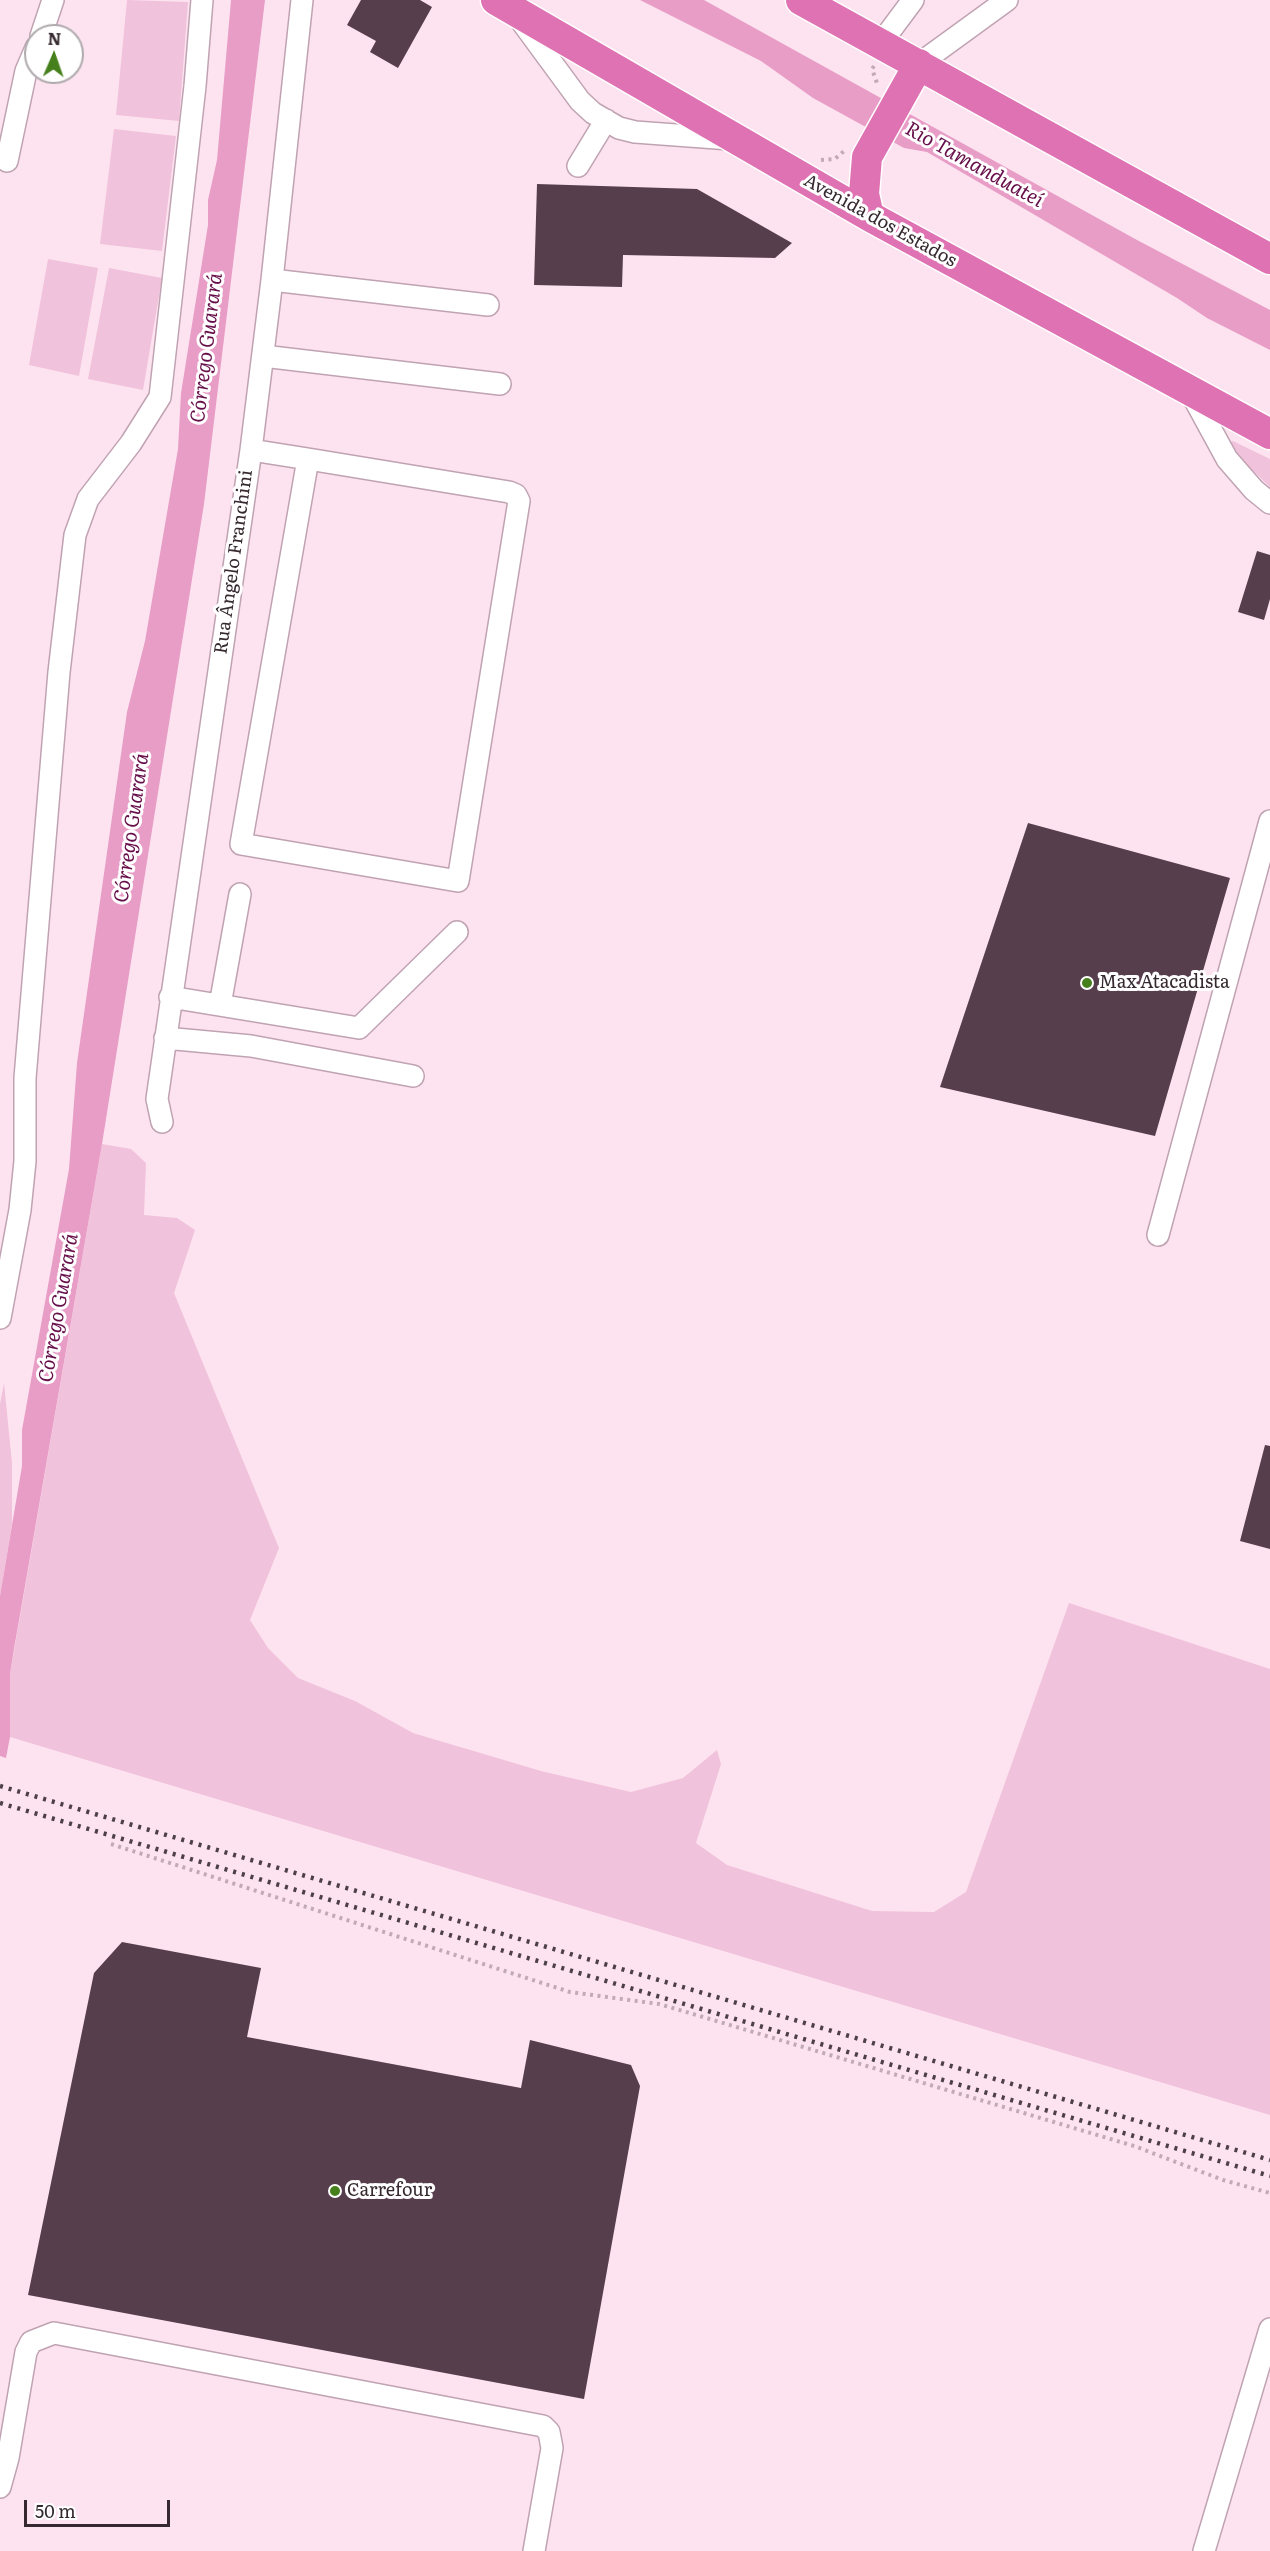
<!DOCTYPE html>
<meta charset="utf-8">
<style>
body{margin:0}
#map{position:relative;width:1270px;height:2551px;overflow:hidden;background:#fde3f0;font-family:Literata,serif}
canvas{display:block}
.north{position:absolute;left:24px;top:24px;width:60px;height:60px;box-sizing:border-box;background:#fff;border:2px solid #aea9ac;border-radius:50%;rotate:2deg;font-size:16px;font-weight:700;line-height:24px;text-align:center;color:#35292f}
.north::after{content:'';display:block;margin:auto;width:21px;height:27px;background:#46801c;clip-path:polygon(50% 0,100% 100%,50% 72%,0 100%)}
.scale{position:absolute;left:24px;top:2500px;width:146px;height:27px;box-sizing:border-box;border:3px solid #35292f;border-top:0;padding-left:8px;font-size:18px;line-height:21px;white-space:nowrap;color:#35292f;-webkit-text-stroke:4px #fff;paint-order:stroke}
</style>
<div id="map">
<canvas width="1270" height="2551"></canvas>
<div class="north">N</div>
<div class="scale">50 m</div>
</div>
<script>
const ctx = document.querySelector('canvas').getContext('2d');
ctx.lineJoin = 'round';
function fill(path, color) { ctx.fillStyle = color; ctx.fill(path, 'evenodd'); }
const shape = rows => new Path2D(rows.map(r => 'M' + r).join(''));
function stroke(path, color, width, dash) { ctx.strokeStyle = color; ctx.lineWidth = width; ctx.lineCap = dash ? 'butt' : 'round'; ctx.setLineDash(dash || []); ctx.stroke(path); }
function drawText(font, color, halo, rows, align = 'center') {
  ctx.font = font + ' Literata,serif'; ctx.lineWidth = 6; ctx.setLineDash([]); ctx.textBaseline = 'middle'; ctx.strokeStyle = halo; ctx.fillStyle = color; for (const [text, x, y, turn = 0] of rows) {
    ctx.save(); ctx.translate(x, y); ctx.rotate((+turn || 0) * Math.PI / 180); ctx.textAlign = isNaN(turn) ? turn : align; if (halo) ctx.strokeText(text, 0, 0); ctx.fillText(text, 0, 0); ctx.restore();
  }
}
fill(shape([
 [127,0,188,2,179,121,116,115],
 [114,129,176,136,162,251,100,244],
 [48,259,98,268,79,376,29,365],
 [109,268,162,278,143,390,88,379],
 [1233,441,1270,459,1270,487,1245,463,1232,446,1231,442],
 [102,1144,131,1149,146,1163,144,1215,177,1218,195,1230,174,1293,279,1548,250,1620,268,1648,298,1678,355,1701,413,1733,541,1771,631,1792,683,1778,717,1750,721,1764,696,1843,727,1865,872,1911,934,1912,966,1892,1069,1603,1270,1669,1270,2115,10,1737,10,1674],
 [4,1383,12,1463,12,1524,0,1596,0,1404]
]), '#f1c2db');
fill(shape([
 [231,0,265,0,204,504,102,1144,14,1649,10,1674,10,1737,6,1758,0,1756,0,1596,22,1466,22,1430,69,1169,77,1063,127,712,145,641,178,449,181,393,208,225,208,200,217,160],
 [640,0,704,0,1137,240,1270,310,1270,350,1207,318,1177,298,927,152,904,148,813,98,761,61]
]), '#e89dc6');
fill(shape([
 [361,0,420,0,432,7,398,68,370,52,376,41,347,25],
 [537,184,697,189,792,243,775,258,623,255,622,287,534,285],
 [1257,551,1270,555,1270,599,1264,620,1238,612],
 [1028,823,1230,878,1155,1136,940,1087],
 [1265,1445,1270,1446,1270,1549,1240,1541],
 [122,1942,261,1968,247,2037,521,2088,530,2040,631,2065,640,2086,584,2399,28,2295,94,1973]
]), '#573e4c');
const minor = shape([
 [519,18,580,101,593,113,619,128,635,132,730,139],
 [41,36,53,0],
 [881,43,913,0],
 [919,64,1007,0],
 [7,161,26,71,36,48],
 [578,166,606,120],
 [272,280,488,305],
 [263,356,500,384],
 [1191,393,1227,459,1254,490,1270,503],
 [251,450,308,459,509,492,516,495,519,501,458,881,241,844,308,459],
 [170,997,359,1028,457,932],
 [220,1005,240,894],
 [165,1038,251,1046,413,1076],
 [162,1122,157,1099,251,450,272,280,302,0],
 [1158,1235,1270,821],
 [0,1318,20,1210,25,1161,25,1078,59,672,75,535,88,499,131,443,160,397,195,86,202,0],
 [0,2487,8,2458,26,2352,31,2342,54,2333,543,2426,549,2432,552,2448,534,2551],
 [1204,2551,1270,2329]
]);
const highway = shape([
 [496,0,869,216,1270,434],
 [801,0,1270,259],
 [869,216,864,194,867,157,919,64]
]);
stroke(minor, '#c0a3b2', 24);
stroke(highway, '#fff', 33);
stroke(shape([
 [874,66,872,69,878,86],
 [821,160,835,159,844,151],
 [111,1844,570,1992,659,2004,683,2011,1134,2146,1223,2180,1270,2193]
]), '#c0aab5', 4, [3, 4.5]);
stroke(minor, '#fff', 21);
stroke(highway, '#df72b2', 30);
stroke(shape([
 [0,1786,1270,2160],
 [0,1803,1270,2176]
]), '#4d3f46', 4.5, [3, 6]);
for (const [x, y, r, color] of [
 [1087,983,6,"#46801c"],
 [335,2191,6,"#46801c"]
]) { const dot = new Path2D(); dot.arc(x, y, r, 0, 2 * Math.PI); ctx.fillStyle = color; ctx.fill(dot); stroke(dot, '#fff', 2); }
drawText('18px', '#35292f', '#fff', [
 ["Avenida dos Estados",880,221,29],
 ["Rua Ângelo Franchini",234,562,-82]
]);
drawText('18px', '#35292f', '#fff', [
 ["Max Atacadista",1099,983],
 ["Carrefour",347,2191]
], 'left');
drawText('italic 20px', '#670f4a', '#fff', [
 ["Rio Tamanduateí",974,165,29],
 ["Córrego Guarará",207,348,-83],
 ["Córrego Guarará",132,828,-82],
 ["Córrego Guarará",59,1308,-80]
]);
</script>
